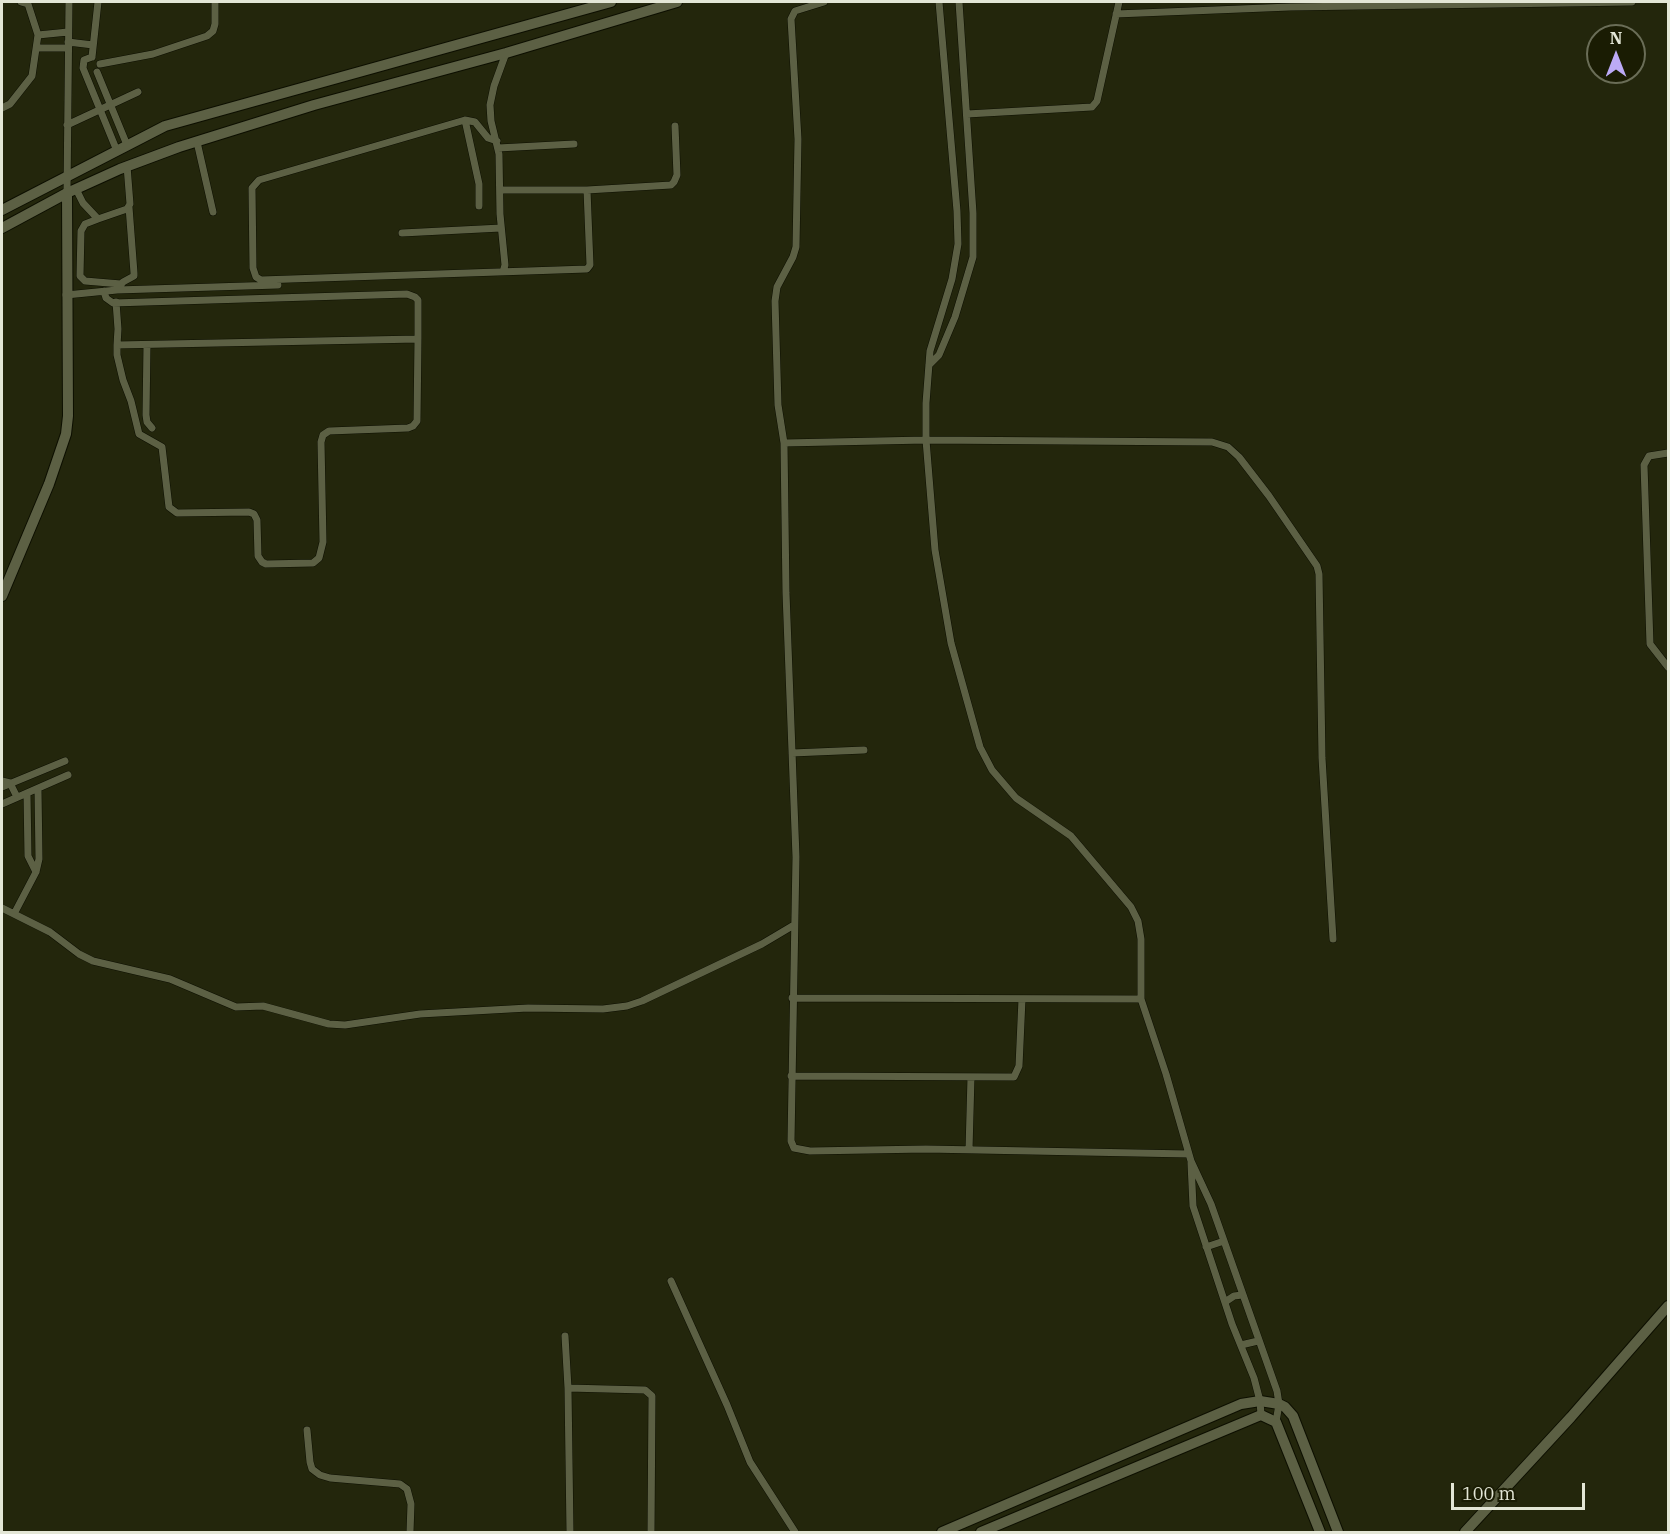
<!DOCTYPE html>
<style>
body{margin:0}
#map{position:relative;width:1670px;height:1534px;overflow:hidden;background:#23260c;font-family:"IBM Plex Serif",serif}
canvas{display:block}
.frame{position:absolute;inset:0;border:3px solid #e3e6d6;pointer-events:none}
.north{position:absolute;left:1586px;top:24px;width:60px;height:60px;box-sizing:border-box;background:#1a1c03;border:2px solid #6a6d57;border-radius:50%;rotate:0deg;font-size:16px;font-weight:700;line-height:24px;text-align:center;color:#e3e6d6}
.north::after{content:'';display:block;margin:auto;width:21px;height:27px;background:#bcaaf6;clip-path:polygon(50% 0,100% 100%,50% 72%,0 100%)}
.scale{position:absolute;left:1451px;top:1483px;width:134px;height:27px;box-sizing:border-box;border:3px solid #e3e6d6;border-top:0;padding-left:8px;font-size:18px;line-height:21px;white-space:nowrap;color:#e3e6d6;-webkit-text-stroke:4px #1a1c03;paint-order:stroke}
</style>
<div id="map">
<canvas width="1670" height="1534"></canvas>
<div class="frame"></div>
<div class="north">N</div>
<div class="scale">100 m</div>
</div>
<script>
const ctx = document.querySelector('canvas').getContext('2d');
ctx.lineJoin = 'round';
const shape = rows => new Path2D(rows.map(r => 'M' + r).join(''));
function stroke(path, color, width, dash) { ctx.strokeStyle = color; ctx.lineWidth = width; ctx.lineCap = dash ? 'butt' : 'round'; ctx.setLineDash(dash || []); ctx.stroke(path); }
const street = shape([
 [824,2,795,11,791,19,798,139,796,247,793,257,777,287,775,301,778,405,784,443,786,593,796,857,791,1141,794,1148,810,1151,926,1149,1189,1154],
 [939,2,957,211,958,244,952,279,930,351,926,403,926,440,935,550,951,643,980,747,992,770,1016,798,1071,836,1131,907,1138,921,1141,939,1141,999,1166,1074,1191,1161,1211,1204,1277,1391,1279,1404,1276,1422],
 [1116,14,1290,7,1632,2],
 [38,35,68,32],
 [68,42,93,45],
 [37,48,68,48],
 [92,57,84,60,83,68,117,151],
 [92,57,98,2],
 [100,64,153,54,207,36,213,31,215,24,215,2],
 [97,72,127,145],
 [2,108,10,104,32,76,38,35,28,4,21,2],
 [967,114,1092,107,1097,101,1119,2],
 [465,120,479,184,479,206],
 [67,125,138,92],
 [497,141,488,138,475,122,465,120,259,180,252,188,253,268,256,277,261,280,587,269,590,265,587,190],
 [197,142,213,212],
 [498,148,574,144],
 [76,189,83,203,98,219,127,209,130,204,127,166],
 [500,190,587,190,671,185,674,182,677,175,675,126],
 [67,193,69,2],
 [98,219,85,224,81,231,80,276,85,281,121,284],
 [402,233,501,228],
 [503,272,505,265,500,214,499,154,491,121,490,105,494,86,506,53],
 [119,287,123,282,134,276,134,273,129,207],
 [104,291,106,298,113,303,407,294,415,297,418,300,418,339],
 [66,295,117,290,278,285],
 [116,302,118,329,117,345,117,355,123,380,131,401,139,434,162,447,169,507,177,513,249,512,254,514,257,520,258,556,262,562,266,564,313,563,319,558,323,542,321,442,323,435,329,431,408,428,413,426,417,421,418,339,117,345],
 [147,345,146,415,147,422,152,428],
 [929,365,939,355,955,317,973,257,973,213,959,2],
 [784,443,926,440,1212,442,1228,447,1239,457,1269,496,1317,566,1319,574,1322,758,1333,939],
 [1668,453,1649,456,1644,465,1650,644,1668,667],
 [792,753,864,750],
 [2,781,10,783,17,797],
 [2,787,65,761],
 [27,793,28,856,36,872],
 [2,804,68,775],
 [2,908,50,932,79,954,93,961,170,979,236,1007,263,1006,329,1024,345,1025,420,1014,528,1008,603,1009,627,1006,642,1001,762,944,794,925],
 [14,914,36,872,39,859,38,789],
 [792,998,1141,999],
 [791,1076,1014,1077,1019,1066,1022,999],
 [969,1150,971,1077],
 [1191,1163,1193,1206,1232,1324,1254,1378,1260,1401,1261,1415],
 [1206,1247,1224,1241],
 [671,1281,727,1405,750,1462,795,1532],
 [1225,1302,1234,1296,1242,1295],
 [565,1336,568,1388,570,1532],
 [1241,1345,1258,1341],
 [568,1388,645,1390,652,1396,651,1532],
 [307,1430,310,1462,312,1469,320,1475,330,1478,400,1484,407,1489,411,1504,410,1532]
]);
const secondary = shape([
 [2,210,165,126,611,2],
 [2,228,67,193,120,169,179,147,314,105,506,53,677,2],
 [2,596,49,484,66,434,68,416,67,193],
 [942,1532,1241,1404,1260,1401,1279,1404,1285,1407,1293,1416,1338,1532],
 [981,1532,1261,1415,1276,1422,1320,1532],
 [1465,1532,1571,1417,1668,1306]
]);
stroke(street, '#0d0f00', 8);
stroke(secondary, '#0d0f00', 12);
stroke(street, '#5c6044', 7);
stroke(secondary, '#5c6044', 10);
</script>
